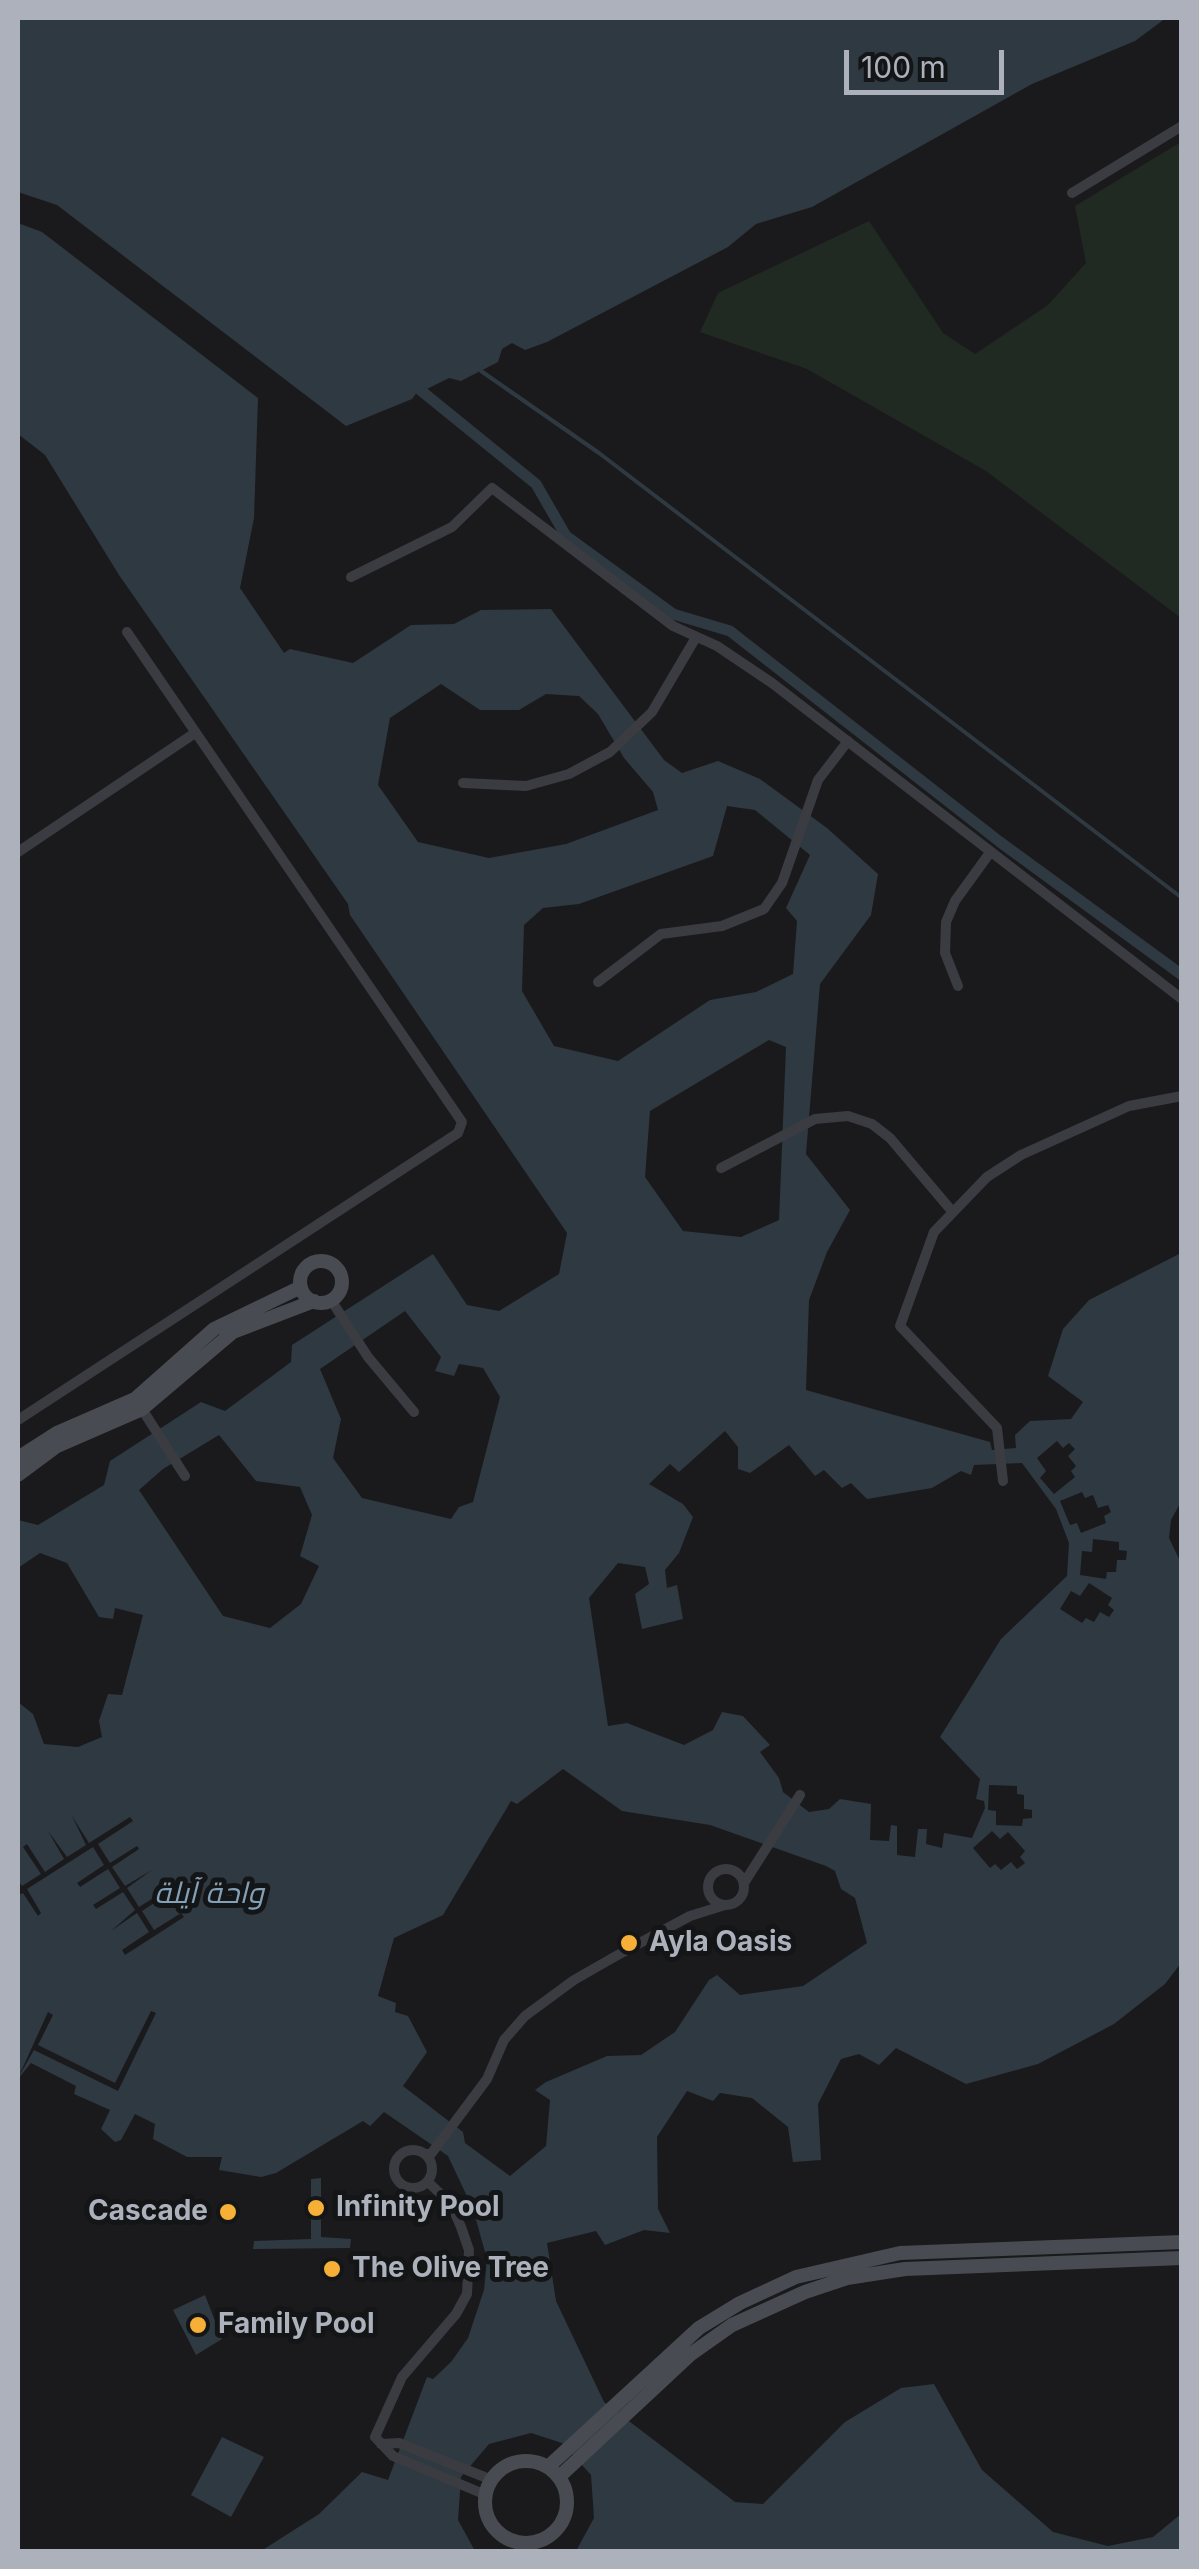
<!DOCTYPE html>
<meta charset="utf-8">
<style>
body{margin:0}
#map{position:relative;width:1199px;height:2569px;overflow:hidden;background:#1a1a1c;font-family:Inter,sans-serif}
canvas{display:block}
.frame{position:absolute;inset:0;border:20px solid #acb1bc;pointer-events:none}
.scale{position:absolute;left:844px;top:50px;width:160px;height:45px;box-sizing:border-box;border:5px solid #acb1bc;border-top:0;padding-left:12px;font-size:30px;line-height:35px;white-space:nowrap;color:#acb1bc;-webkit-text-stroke:8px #141517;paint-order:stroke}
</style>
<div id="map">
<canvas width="1199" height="2569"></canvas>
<div class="frame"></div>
<div class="scale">100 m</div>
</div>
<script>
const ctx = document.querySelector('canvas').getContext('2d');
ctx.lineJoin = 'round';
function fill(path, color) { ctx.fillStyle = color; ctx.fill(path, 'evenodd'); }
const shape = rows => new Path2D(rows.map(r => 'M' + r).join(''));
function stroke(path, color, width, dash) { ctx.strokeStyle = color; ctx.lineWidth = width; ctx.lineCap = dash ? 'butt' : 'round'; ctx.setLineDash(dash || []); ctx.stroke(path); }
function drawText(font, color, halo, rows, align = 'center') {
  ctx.font = font + ' Inter,Cairo,sans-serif'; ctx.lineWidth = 10; ctx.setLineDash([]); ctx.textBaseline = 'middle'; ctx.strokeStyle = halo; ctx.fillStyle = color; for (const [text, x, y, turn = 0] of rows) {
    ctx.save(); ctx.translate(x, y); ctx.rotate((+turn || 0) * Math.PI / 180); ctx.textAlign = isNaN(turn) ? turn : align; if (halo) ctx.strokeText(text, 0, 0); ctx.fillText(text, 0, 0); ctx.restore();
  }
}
fill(shape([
 [1181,142,1181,618,986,471,807,369,700,332,718,293,869,221,943,333,975,354,1048,305,1086,263,1075,206]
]), '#212a22');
fill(shape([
 [18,18,1166,18,1135,41,1032,84,812,207,756,224,728,247,547,342,525,350,512,343,502,349,498,362,461,381,449,378,427,389,422,386,412,399,346,426,57,205,18,192],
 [18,223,42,232,258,398,254,518,240,588,284,653,290,649,353,663,411,625,454,624,481,610,551,609,664,760,682,773,718,761,760,779,827,828,878,874,871,915,820,984,806,1154,850,1210,827,1252,809,1300,806,1390,990,1442,992,1450,1016,1448,1015,1435,1030,1421,1071,1419,1083,1402,1048,1376,1063,1329,1089,1300,1181,1253,1182,1500,1171,1520,1169,1538,1182,1565,1181,1963,1165,1984,1114,2024,1038,2064,966,2084,896,2048,879,2065,859,2054,841,2059,818,2104,821,2160,793,2162,788,2127,752,2098,720,2093,713,2101,687,2091,657,2137,658,2209,670,2233,644,2230,605,2245,596,2231,547,2243,556,2301,604,2402,735,2502,763,2504,845,2422,901,2388,934,2384,982,2470,1053,2532,1108,2546,1153,2537,1181,2514,1181,2551,576,2551,594,2518,591,2475,562,2443,531,2433,489,2444,461,2477,458,2520,475,2551,261,2551,319,2514,362,2472,388,2480,427,2377,433,2379,451,2362,468,2338,484,2290,487,2259,473,2209,448,2156,384,2112,370,2126,363,2121,276,2173,261,2177,219,2170,222,2157,187,2157,153,2139,155,2124,135,2114,121,2140,115,2142,101,2129,110,2110,74,2094,76,2086,31,2063,18,2079,18,1702,33,1714,44,1744,78,1747,102,1737,99,1721,108,1694,122,1695,143,1615,115,1608,113,1619,99,1617,67,1563,40,1553,18,1568,18,1520,38,1525,104,1485,110,1461,201,1402,225,1411,291,1362,292,1345,433,1254,467,1305,499,1311,559,1274,567,1233,350,915,348,904,119,575,45,455,18,434],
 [441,684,480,710,519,710,546,694,579,696,598,714,624,758,653,792,658,810,566,844,489,858,418,842,378,785,390,718],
 [727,806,755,810,810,855,786,908,797,921,793,974,756,992,710,1000,618,1061,554,1046,522,991,524,925,543,908,579,904,713,856],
 [769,1040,786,1047,779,1220,741,1237,683,1231,645,1177,650,1111],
 [405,1311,441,1357,435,1371,454,1376,459,1364,483,1368,500,1397,473,1502,459,1507,451,1519,362,1498,333,1458,341,1419,320,1369],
 [725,1431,738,1447,738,1469,750,1473,789,1445,815,1476,824,1470,842,1488,851,1483,867,1499,932,1488,961,1471,971,1475,974,1465,1022,1463,1056,1509,1069,1543,1067,1576,1001,1639,940,1737,980,1779,976,1799,984,1801,985,1808,972,1838,944,1833,942,1848,926,1844,927,1829,918,1829,915,1857,897,1855,897,1826,891,1825,889,1841,870,1840,871,1804,840,1799,829,1809,809,1812,783,1792,779,1778,760,1752,770,1745,743,1716,722,1712,713,1730,684,1745,627,1723,608,1726,589,1598,618,1563,645,1567,649,1584,635,1594,642,1629,683,1619,677,1585,667,1588,665,1570,679,1553,693,1517,683,1504,649,1484,670,1464,679,1472],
 [219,1435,256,1481,300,1487,312,1515,300,1556,319,1566,301,1604,270,1628,223,1616,139,1490,163,1469],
 [1057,1441,1063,1448,1069,1443,1075,1449,1068,1456,1076,1466,1071,1471,1075,1477,1054,1494,1040,1478,1046,1471,1037,1458],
 [1082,1492,1085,1498,1093,1495,1098,1508,1108,1505,1111,1512,1104,1516,1106,1523,1081,1533,1077,1523,1070,1525,1060,1501],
 [1093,1539,1119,1542,1119,1550,1127,1551,1126,1560,1117,1560,1116,1572,1107,1572,1106,1579,1080,1575,1082,1551,1092,1552],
 [1089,1583,1112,1598,1108,1605,1114,1610,1109,1617,1100,1612,1094,1622,1086,1618,1082,1623,1060,1609,1071,1591,1080,1596],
 [563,1769,622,1811,710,1825,826,1866,835,1871,841,1889,855,1898,867,1943,803,1986,740,1995,717,1975,709,1980,675,2032,641,2055,607,2056,546,2082,535,2090,550,2100,546,2146,510,2176,465,2143,463,2132,403,2086,427,2052,408,2016,395,2012,396,2003,378,1996,394,1938,443,1915,511,1801,517,1804],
 [989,1785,1017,1786,1017,1794,1024,1795,1024,1809,1032,1810,1032,1818,1023,1819,1022,1826,996,1825,996,1811,988,1810],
 [992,1831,1000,1839,1008,1832,1025,1851,1020,1857,1025,1863,1017,1869,1011,1862,1001,1870,995,1864,990,1868,973,1848],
 [321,2178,321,2237,351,2239,350,2248,253,2249,254,2241,311,2239,311,2179],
 [205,2295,222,2339,196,2355,173,2310],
 [222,2437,264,2457,231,2517,191,2495]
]), '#2f3941');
fill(shape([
 [72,1816,89,1843,130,1817,133,1821,98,1844,110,1863,137,1846,139,1849,112,1867,125,1886,152,1870,127,1888,139,1907,166,1890,168,1894,142,1911,154,1930,181,1913,184,1917,125,1955,122,1950,149,1932,137,1913,111,1931,135,1910,123,1892,96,1909,93,1905,120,1888,108,1869,80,1887,77,1883,104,1865,93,1847,27,1889,41,1913,38,1916,23,1893,18,1895,18,1880,22,1886,41,1874,23,1847,27,1844,45,1872,64,1859,48,1831,67,1857,86,1845],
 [151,2011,156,2013,118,2091,34,2050,18,2078,48,2012,53,2015,38,2045,115,2083]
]), '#1a1a1c');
stroke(shape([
 [481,371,599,453,1182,898]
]), '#2f3941', 4);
stroke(shape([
 [419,389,536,484,566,536,673,614,730,631,1000,842,1182,975]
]), '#2f3941', 11);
stroke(shape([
 [1072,193,1182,126],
 [351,577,452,527,492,488,673,626,717,646,772,683,1182,999],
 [463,783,526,786,569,774,610,752,652,712,695,639],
 [18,852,195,733],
 [598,982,661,934,722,926,764,909,782,883,818,780,848,741],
 [958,986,945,953,946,922,955,901,989,854],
 [721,1168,815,1119,848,1116,872,1124,890,1138,951,1210],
 [331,1300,368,1357,414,1412],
 [140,1406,185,1476],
 [18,1420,458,1133,462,1122,127,632],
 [1003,1481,997,1428,900,1326,934,1232,987,1177,1021,1155,1129,1106,1182,1096],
 '708 1887a18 18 0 1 1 36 0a18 18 0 1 1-36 0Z',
 [744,1883,800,1795],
 '394 2169a19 19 0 1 1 38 0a19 19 0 1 1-38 0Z',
 [426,2154,431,2154,487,2079,504,2040,525,2016,574,1980,623,1952,690,1916,725,1905],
 [428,2182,451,2204,461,2227,469,2250,467,2294,456,2314,402,2377,375,2437,393,2456,486,2495],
 [381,2444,399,2443,492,2480]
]), '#3a3c41', 10);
stroke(shape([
 '300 1282a21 21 0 1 1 42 0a21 21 0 1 1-42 0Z',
 [18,1458,57,1433,135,1399,214,1329,301,1287],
 [18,1475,57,1446,142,1409,233,1332,314,1301],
 '485 2502a41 41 0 1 1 82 0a41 41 0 1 1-82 0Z',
 [548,2467,699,2328,740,2303,796,2277,900,2253,1182,2242],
 [559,2477,691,2354,732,2325,805,2292,847,2278,905,2269,1182,2258]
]), '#484b51', 14);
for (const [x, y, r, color] of [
 [629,1943,10,"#f6b037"],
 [316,2208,10,"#f6b037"],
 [228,2212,10,"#f6b037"],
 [332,2269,10,"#f6b037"],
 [198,2325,10,"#f6b037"]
]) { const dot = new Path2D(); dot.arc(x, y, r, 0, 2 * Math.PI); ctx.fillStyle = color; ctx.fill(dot); stroke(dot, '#141517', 4); }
drawText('bold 28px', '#acb1bc', '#141517', [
 ["Ayla Oasis",649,1943],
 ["Infinity Pool",336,2208],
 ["Cascade",208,2212,"right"],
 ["The Olive Tree",352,2269],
 ["Family Pool",218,2325]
], 'left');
drawText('italic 30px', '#83a0b7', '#141517', [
 ["واحة آيلة",209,1894]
]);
</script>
